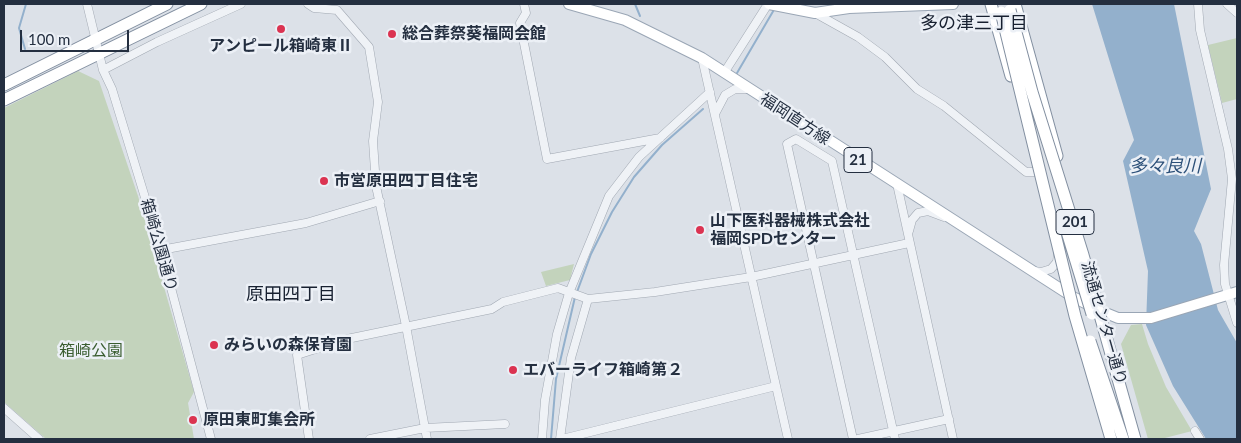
<!DOCTYPE html>
<meta charset="utf-8">
<style>
body{margin:0}
#map{position:relative;width:1241px;height:443px;overflow:hidden;background:#dce1e8;font-family:Lato,sans-serif}
canvas{display:block}
.frame{position:absolute;inset:0;border:5px solid #242f40;pointer-events:none}
.scale{position:absolute;left:20px;top:30px;width:109px;height:22px;box-sizing:border-box;border:2px solid #242f40;border-top:0;padding-left:6px;font-size:15px;line-height:18px;white-space:nowrap;color:#242f40;-webkit-text-stroke:4px #ecf0f6;paint-order:stroke}
</style>
<div id="map">
<canvas width="1241" height="443"></canvas>
<div class="frame"></div>
<div class="scale">100 m</div>
</div>
<script>
const ctx = document.querySelector('canvas').getContext('2d');
ctx.lineJoin = 'round';
function fill(path, color) { ctx.fillStyle = color; ctx.fill(path, 'evenodd'); }
const shape = rows => new Path2D(rows.map(r => 'M' + r).join(''));
function stroke(path, color, width, dash) { ctx.strokeStyle = color; ctx.lineWidth = width; ctx.lineCap = dash ? 'butt' : 'round'; ctx.setLineDash(dash || []); ctx.stroke(path); }
function drawText(font, color, halo, rows, align = 'center') {
  ctx.font = font + ' Lato,"Noto Sans JP",sans-serif'; ctx.lineWidth = 5; ctx.setLineDash([]); ctx.textBaseline = 'middle'; ctx.strokeStyle = halo; ctx.fillStyle = color; for (const [text, x, y, turn = 0] of rows) {
    ctx.save(); ctx.translate(x, y); ctx.rotate((+turn || 0) * Math.PI / 180); ctx.textAlign = isNaN(turn) ? turn : align; if (halo) ctx.strokeText(text, 0, 0); ctx.fillText(text, 0, 0); ctx.restore();
  }
}
fill(shape([
 [1237,38,1237,99,1222,103,1208,45],
 [78,71,99,81,138,196,194,392,188,403,194,439,46,439,4,402,4,108],
 [574,264,570,280,546,286,541,272],
 [1142,324,1148,344,1166,387,1192,431,1161,439,1148,439,1121,344,1131,325]
]), '#c3d3bc');
fill(shape([
 [1092,4,1174,4,1211,189,1194,231,1201,244,1218,310,1237,343,1237,439,1206,439,1173,386,1146,325,1148,271,1123,161,1134,140]
]), '#93b0cc');
stroke(shape([
 [635,4,640,16],
 [25,49,19,28,26,4],
 [737,73,775,8],
 [577,292,591,254,612,212,634,177,662,145,703,109],
 [551,439,556,379,575,297]
]), '#93b0cc', 2);
const minor = shape([
 [87,4,103,70,112,89,161,250,211,439],
 [308,4,314,8,337,10,369,47,378,102,373,141,376,186,406,326,427,439],
 [524,4,526,13,520,23,547,159,660,138],
 [1198,4,1200,30,1228,149,1232,179,1224,265,1225,284,1237,323],
 [1227,4,1237,13],
 [815,13,858,37,885,57,917,89,944,106,1026,172,1038,172],
 [702,58,788,439],
 [103,70,157,42,241,4],
 [724,73,768,4],
 [715,114,725,95,735,89,749,89],
 [897,184,953,439],
 [909,231,912,220,918,213,928,211,944,217],
 [161,250,306,223,380,201],
 [1034,271,1041,272,1051,269,1057,262,1058,253],
 [4,408,39,439],
 [1195,431,1200,439],
 [309,439,297,355,347,339,492,309,503,302,558,288,588,299,655,292,751,277,909,243],
 [370,439,425,428,505,424],
 [542,439,545,400,557,334,569,293,609,196,639,157,710,92],
 [560,439,571,358,588,299],
 [562,439,776,386],
 [853,439,787,144,796,139,832,161,895,439],
 [858,439,949,419]
]);
const major = shape([
 [569,4,625,20,702,58,1073,297,1101,311,1118,318,1151,318,1237,292],
 [769,4,815,13,849,8,953,4]
]);
const highway = shape([
 [991,4,1011,76],
 [1015,4,1057,156],
 [4,85,167,4],
 [4,100,201,4]
]);
stroke(minor, '#a1a8b2', 9);
stroke(major, '#9aa6b5', 12);
stroke(highway, '#828fa0', 13);
stroke(minor, '#eff2f6', 8);
stroke(major, '#fff', 10);
stroke(highway, '#fff', 11);
const highwayBridge = shape([
 [1010,10,1032,92,1083,255,1135,439],
 [1001,12,1075,316,1111,439],
 [1064,222,1092,314],
 [1090,341,1123,439]
]);
stroke(highwayBridge, '#828fa0', 13, []);
stroke(highwayBridge, '#fff', 11);
for (const [x, y, r, color] of [
 [281,29,5,"#db3351"],
 [392,34,5,"#db3351"],
 [324,181,5,"#db3351"],
 [700,230,5,"#db3351"],
 [214,345,5,"#db3351"],
 [513,370,5,"#db3351"],
 [193,420,5,"#db3351"]
]) { const dot = new Path2D(); dot.arc(x, y, r, 0, 2 * Math.PI); ctx.fillStyle = color; ctx.fill(dot); stroke(dot, '#ecf0f6', 2); }
for (const [x, y, w] of [
 [858,160,28],
 [1075,222,38]
]) { const box = new Path2D(); box.roundRect(x - w / 2, y - 12.5, w, 25, 4); ctx.fillStyle = '#ecf0f6'; ctx.fill(box); stroke(box, '#242f40', 1); }
drawText('bold 15px', '#242f40', null, [
 ["21",858,160],
 ["201",1075,222]
]);
drawText('bold 16px', '#242f40', '#ecf0f6', [
 ["総合葬祭葵福岡会館",402,34],
 ["アンピール箱崎東Ⅱ",281,46,"center"],
 ["市営原田四丁目住宅",334,181],
 ["山下医科器械株式会社",710,221],
 ["福岡SPDセンター",710,239],
 ["みらいの森保育園",224,345],
 ["エバーライフ箱崎第２",523,370],
 ["原田東町集会所",203,420]
], 'left');
drawText('16px', '#242f40', '#ecf0f6', [
 ["福岡直方線",795,119,33],
 ["箱崎公園通り",159,245,74],
 ["流通センター通り",1104,323,74]
]);
drawText('16px', '#3a5d30', '#ecf0f6', [
 ["箱崎公園",91,351]
]);
drawText('18px', '#172030', '#ecf0f6', [
 ["多の津三丁目",974,23],
 ["原田四丁目",291,294]
]);
drawText('italic 18px', '#2b4f78', '#ecf0f6', [
 ["多々良川",1165,166]
]);
</script>
